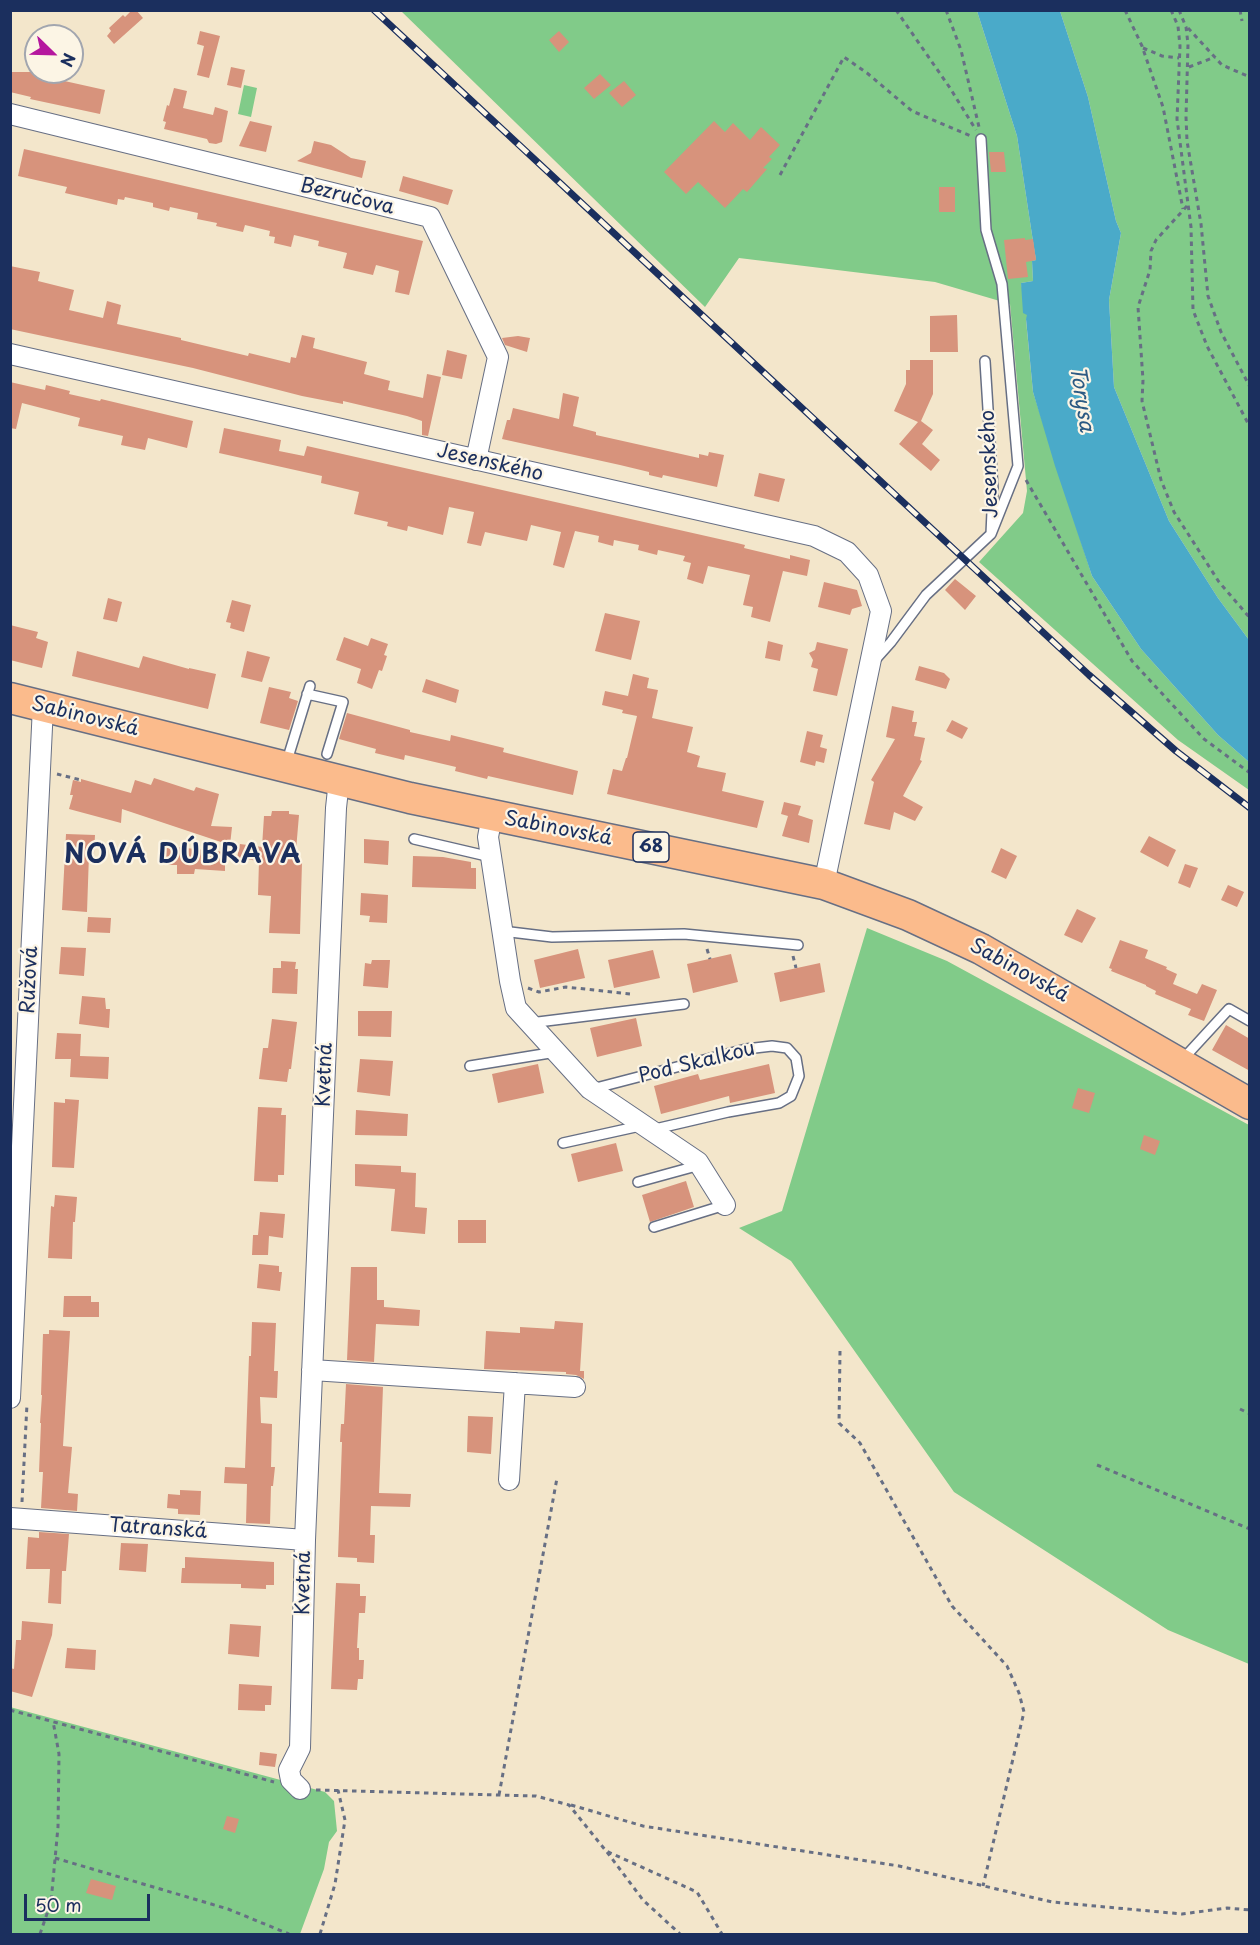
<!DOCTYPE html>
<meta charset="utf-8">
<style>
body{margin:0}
#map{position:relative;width:1260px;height:1945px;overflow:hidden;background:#f3e6cb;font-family:"Playpen Sans",sans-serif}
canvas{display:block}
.frame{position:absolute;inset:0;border:12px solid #1b2f5e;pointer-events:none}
.north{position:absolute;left:24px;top:24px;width:60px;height:60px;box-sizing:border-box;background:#fcf5e5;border:2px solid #a2a6af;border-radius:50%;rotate:113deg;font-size:16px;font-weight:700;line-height:24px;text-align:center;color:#1b2f5e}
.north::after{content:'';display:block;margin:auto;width:21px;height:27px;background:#b5179e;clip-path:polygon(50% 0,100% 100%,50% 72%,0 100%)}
.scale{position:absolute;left:24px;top:1894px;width:126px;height:27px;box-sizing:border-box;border:3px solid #1b2f5e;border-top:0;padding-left:8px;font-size:18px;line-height:21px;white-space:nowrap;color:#1b2f5e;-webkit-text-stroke:4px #fcf5e5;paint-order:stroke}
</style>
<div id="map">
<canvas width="1260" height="1945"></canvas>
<div class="frame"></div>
<div class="north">N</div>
<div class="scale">50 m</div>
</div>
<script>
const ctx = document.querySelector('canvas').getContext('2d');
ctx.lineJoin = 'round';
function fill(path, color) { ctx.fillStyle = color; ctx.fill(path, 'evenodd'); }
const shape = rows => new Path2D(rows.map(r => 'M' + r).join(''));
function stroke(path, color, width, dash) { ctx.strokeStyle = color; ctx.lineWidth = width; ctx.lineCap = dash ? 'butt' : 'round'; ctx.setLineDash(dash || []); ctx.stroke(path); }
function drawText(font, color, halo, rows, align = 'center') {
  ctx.font = font + ' "Playpen Sans",sans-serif'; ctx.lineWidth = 4.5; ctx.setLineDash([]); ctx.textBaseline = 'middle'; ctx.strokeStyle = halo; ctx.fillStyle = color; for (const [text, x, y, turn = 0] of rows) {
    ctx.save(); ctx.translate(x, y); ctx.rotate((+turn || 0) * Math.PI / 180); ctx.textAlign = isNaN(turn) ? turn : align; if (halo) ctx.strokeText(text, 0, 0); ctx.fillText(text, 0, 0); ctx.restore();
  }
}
fill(shape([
 [401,11,977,11,1017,136,1034,248,1036,260,1032,261,1033,281,1021,283,1028,315,1026,320,1033,392,1092,576,1141,649,1218,735,1249,762,1249,790,1178,740,979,562,1023,513,1027,491,1010,304,935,282,739,258,705,307],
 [1060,11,1249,11,1249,640,1218,598,1169,521,1114,387,1109,300,1121,233,1116,221,1088,97],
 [244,85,257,88,251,117,238,114],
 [867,928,947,961,1249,1125,1249,1664,1168,1630,954,1492,791,1261,739,1228,782,1211],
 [10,1707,325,1792,334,1801,337,1831,329,1842,324,1869,300,1934,11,1934]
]), '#81cb89');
fill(shape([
 [977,11,1060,11,1088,97,1116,221,1121,233,1109,300,1114,387,1169,521,1218,598,1249,640,1249,762,1218,735,1141,649,1092,576,1055,466,1033,392,1026,319,1027,315,1023,313,1021,283,1033,281,1032,261,1036,260,1034,248,1017,136]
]), '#4aaac9');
fill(shape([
 [132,10,136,10,143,18,114,44,107,36,111,31,109,28,123,15,125,17],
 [200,31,220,36,209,78,197,75,204,46,197,44],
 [559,31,569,42,559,52,549,40],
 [231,67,245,70,241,88,227,85],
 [10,72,62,72,60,80,105,90,100,114,30,99,31,97,10,92],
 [600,74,611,85,594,99,584,88],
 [624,81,636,95,622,107,609,93],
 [174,88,187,91,183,108,213,115,215,107,228,111,222,142,216,144,209,143,207,139,164,129,166,122,163,121,167,105,169,106],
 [250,121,272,126,266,152,239,146],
 [714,121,725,132,733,123,750,140,761,127,780,145,769,157,772,159,763,168,767,169,747,192,743,189,725,208,698,182,686,194,664,172],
 [314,141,331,145,351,158,366,161,362,178,297,161,311,153],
 [24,149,423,241,409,295,395,292,399,271,376,265,373,275,343,268,347,253,318,246,319,241,294,235,291,247,274,243,275,237,269,236,270,231,245,225,243,232,216,226,217,223,197,219,198,213,170,207,169,211,153,207,153,203,125,197,124,200,118,199,117,205,65,193,67,187,18,176],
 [989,152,1004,152,1006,172,991,172],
 [403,176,453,190,448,205,399,191],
 [939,187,955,187,955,212,939,212],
 [1025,238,1025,240,1033,239,1036,260,1026,262,1028,277,1008,279,1004,240],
 [10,266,40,272,38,281,74,290,69,310,103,318,107,301,121,305,117,324,181,338,181,340,248,356,249,353,290,363,291,357,296,358,302,335,315,338,313,348,367,362,364,374,390,381,388,390,423,398,427,374,441,377,428,436,422,435,422,421,407,416,343,401,343,404,302,396,193,368,10,329],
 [957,315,958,352,930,352,930,316],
 [518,336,530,338,527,352,505,345,502,338],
 [447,350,467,355,462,379,442,375],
 [910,360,933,360,933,394,921,421,933,430,922,444,940,460,931,471,899,444,918,422,894,411,906,384,906,370,910,370],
 [10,382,45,390,46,385,70,391,69,394,100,401,101,399,193,421,187,448,148,438,145,450,121,445,123,436,78,426,80,418,22,403,16,429,10,428],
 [563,393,579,397,573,426,596,432,596,435,699,458,699,454,708,456,709,452,724,455,717,487,663,475,662,478,649,475,649,472,620,465,502,439,507,420,510,420,513,408,559,419],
 [224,428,281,440,279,451,304,456,307,446,737,543,745,545,744,548,790,559,790,555,810,560,807,576,783,571,770,622,751,617,753,607,743,605,750,575,708,566,703,584,687,579,691,563,683,561,685,556,658,550,657,555,638,550,639,545,614,540,613,546,598,542,599,536,575,531,564,568,553,565,561,532,531,525,527,541,485,532,481,546,467,543,474,512,449,507,443,535,408,526,407,531,387,526,388,522,354,514,359,492,321,483,322,476,219,453],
 [759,473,785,479,779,502,754,496],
 [955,579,976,596,965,610,945,590],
 [824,582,857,590,862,606,852,609,850,615,818,607],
 [108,598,122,602,117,622,103,619],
 [232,600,251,605,244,632,230,628,231,623,226,622],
 [605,613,640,621,631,660,595,651],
 [10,625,38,632,36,638,48,642,42,668,10,660],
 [344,637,368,646,371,638,388,644,384,655,387,656,382,671,379,670,372,689,357,683,361,669,336,660],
 [768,641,783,645,780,661,765,658],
 [817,642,848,649,837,696,813,691,818,669,811,667,813,660,809,653,815,650],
 [77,651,139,668,143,656,189,669,189,668,216,674,208,709,72,676],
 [247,651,270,657,262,682,241,677],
 [919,666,944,673,950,679,946,689,915,680],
 [633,674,649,678,647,688,658,690,652,718,693,727,687,752,700,756,697,767,726,773,722,791,764,801,757,828,607,794,613,769,622,771,626,758,627,758,637,716,622,713,623,710,602,705,605,691,628,696],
 [426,679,459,690,456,703,422,692],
 [269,687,291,692,289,698,298,701,289,730,260,723],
 [892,706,914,711,912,722,917,722,914,736,925,738,920,760,922,761,903,796,923,807,915,821,894,812,890,830,864,824,874,782,871,780,895,739,886,737],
 [347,713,410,730,410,732,450,741,451,735,504,748,503,752,578,771,573,795,488,776,487,779,455,771,456,767,405,755,404,760,375,753,376,749,339,739],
 [952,720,968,728,962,739,946,731],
 [807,731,823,735,820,747,827,749,824,763,816,761,815,766,800,762],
 [154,778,194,791,196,787,219,794,211,826,232,827,230,845,122,809,121,823,69,809,73,795,70,795,73,780,81,782,81,779,131,793,135,780,151,785],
 [784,802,801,806,798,815,813,820,809,843,782,836,788,816,781,814],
 [272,811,289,811,289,814,299,815,295,862,302,862,300,934,269,933,271,896,258,895,259,861,237,858,240,844,262,847,264,816,271,816],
 [66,834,95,835,94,854,89,854,87,912,62,910],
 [1149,836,1176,850,1168,867,1140,852],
 [364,839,389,841,388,865,364,863],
 [166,846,225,852,225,871,195,869,194,874,177,874,177,865,165,865],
 [1001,848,1017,856,1006,879,991,872],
 [413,856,443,857,471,862,471,868,476,868,476,889,412,887],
 [1185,864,1198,868,1190,888,1178,883],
 [1228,885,1244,892,1237,907,1221,900],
 [361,893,388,895,387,923,369,922,370,916,360,915],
 [1077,909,1096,918,1082,943,1064,935],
 [88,917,111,918,110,933,87,932],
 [1120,940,1148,950,1145,958,1167,967,1166,969,1177,974,1173,984,1197,994,1202,984,1217,990,1204,1021,1188,1015,1191,1009,1155,994,1156,991,1146,986,1146,985,1111,971,1112,969,1109,968],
 [61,947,86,948,84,976,59,974],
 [578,949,585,978,540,988,534,960],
 [653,950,660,978,614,988,608,960],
 [731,954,738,982,693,993,687,964],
 [372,960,390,960,388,988,363,986,365,963,371,964],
 [281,961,296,962,295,969,298,969,297,994,272,993,273,968,281,968],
 [820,963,825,992,780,1002,774,973],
 [82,996,105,998,106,1009,110,1009,109,1028,79,1024],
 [358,1011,392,1011,391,1037,358,1036],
 [636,1018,642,1046,597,1057,590,1028],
 [272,1019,297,1022,291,1069,289,1069,287,1082,259,1079,263,1048,268,1048],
 [1226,1025,1250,1039,1250,1071,1212,1050],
 [57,1033,81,1034,80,1056,109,1057,108,1079,70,1077,71,1059,55,1059],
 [360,1059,393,1061,390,1096,357,1092],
 [538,1064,544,1093,498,1103,492,1074],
 [769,1064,775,1093,730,1103,729,1096,661,1114,654,1086,698,1074,700,1080],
 [1078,1088,1095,1093,1089,1113,1072,1108],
 [65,1099,79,1100,74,1168,52,1167,54,1102,65,1103],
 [258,1107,282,1108,281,1115,286,1115,284,1175,278,1175,278,1182,254,1181],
 [356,1110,408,1114,407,1136,355,1135],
 [1144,1135,1160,1141,1155,1155,1140,1149],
 [616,1143,623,1171,578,1182,571,1154],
 [355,1164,401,1166,401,1172,416,1173,415,1207,427,1208,425,1234,391,1231,395,1189,355,1186],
 [686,1181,694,1207,650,1222,642,1195],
 [55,1195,77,1197,75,1222,73,1222,72,1259,48,1258,51,1206,54,1207],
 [260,1212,285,1214,283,1238,269,1236,268,1255,252,1255,253,1235,258,1235],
 [458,1220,486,1220,486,1243,458,1243],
 [259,1264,279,1266,279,1272,282,1272,280,1291,257,1288],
 [351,1267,377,1267,377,1300,384,1300,384,1307,420,1310,419,1326,376,1324,374,1362,347,1360],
 [64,1296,91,1296,91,1302,99,1302,99,1317,63,1317],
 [555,1321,583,1323,580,1371,584,1371,584,1379,576,1375,566,1374,566,1372,484,1369,486,1331,520,1333,520,1327,554,1329],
 [252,1322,276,1323,274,1371,278,1371,277,1398,260,1397,261,1423,272,1424,271,1467,275,1467,273,1486,271,1486,270,1524,246,1523,247,1484,224,1483,225,1467,245,1468,249,1356,251,1356],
 [49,1330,70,1331,63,1446,72,1447,68,1493,78,1494,77,1511,41,1508,43,1472,39,1472,41,1423,40,1423,42,1395,41,1395,43,1334,49,1334],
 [346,1384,383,1387,379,1493,411,1494,410,1507,371,1506,370,1535,375,1535,374,1563,357,1562,357,1558,338,1557,342,1442,340,1442,341,1424,344,1424],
 [468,1416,493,1417,491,1454,467,1452],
 [180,1490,201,1491,200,1515,178,1514,178,1509,167,1508,168,1494,180,1495],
 [39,1532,69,1534,66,1571,62,1571,61,1604,48,1603,50,1569,26,1569,28,1537,39,1538],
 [121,1543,148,1544,146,1572,119,1570],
 [185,1557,274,1562,274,1585,266,1585,266,1589,241,1588,241,1584,181,1583,182,1568,185,1568],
 [336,1583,360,1584,360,1596,366,1596,365,1613,359,1613,357,1648,359,1648,359,1660,364,1660,363,1679,358,1679,357,1690,331,1689],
 [22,1621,53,1624,52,1635,32,1697,10,1691,10,1668,14,1669,16,1640,21,1640],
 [230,1624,261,1626,259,1657,228,1654],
 [67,1648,96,1650,95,1670,65,1668],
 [239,1684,272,1686,271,1705,265,1705,265,1711,238,1710],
 [260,1752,277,1754,275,1767,259,1765],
 [227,1816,239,1819,235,1833,223,1829],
 [91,1879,116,1886,112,1900,86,1893]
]), '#d7937c');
const lane = shape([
 [981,139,986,230,1002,284,1018,466,991,534],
 [874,661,891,642,926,595,991,534,993,489,985,361],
 [307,694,343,702,327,754],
 [286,764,310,686],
 [414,839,491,857],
 [502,931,552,937,684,934,798,945],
 [530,1023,684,1004],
 [1183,1059,1229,1009,1250,1021],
 [470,1066,556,1052],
 [592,1089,746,1049,772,1046,787,1048,796,1058,799,1076,791,1096,779,1103,728,1112,651,1130],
 [563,1143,640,1126],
 [638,1182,700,1165],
 [654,1227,725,1205]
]);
const street = shape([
 [10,114,430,217,498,357,476,460],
 [10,354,814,536,847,552,868,575,881,611,824,884],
 [492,816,488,837,510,981,516,1008,590,1089,698,1162,725,1205],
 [312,1370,575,1387],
 [10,1398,43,706],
 [509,1480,515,1383],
 [10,1518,305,1540],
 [300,1789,291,1780,289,1770,300,1748,305,1540,336,808,339,780]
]);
const primary = shape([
 [10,698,410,798,824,884,908,915,981,949,1250,1104]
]);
stroke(lane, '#676f84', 12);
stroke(street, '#676f84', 22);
stroke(primary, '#676f84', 33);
stroke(shape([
 [896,10,950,88,976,130],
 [946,10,961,50,979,127],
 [1125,10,1142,46,1163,107,1183,209],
 [1171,10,1178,26,1180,46,1177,119,1191,227,1193,310,1207,346,1250,427],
 [1179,10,1186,27,1188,44,1186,117,1187,141,1201,224,1208,296,1221,332,1250,387],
 [1240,10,1242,21],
 [1188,28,1222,65,1250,77],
 [1143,48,1162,56,1179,58],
 [1189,67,1215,57],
 [780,175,844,57,867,73,912,111,971,136],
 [1187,206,1156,240,1151,251,1150,270,1138,307,1143,380,1142,401,1161,480,1174,512,1219,582,1250,618],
 [1026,480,1132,661,1204,739,1250,773],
 [57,774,81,780],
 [707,949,710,959],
 [793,956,796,968],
 [528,988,539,992,566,987,630,994],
 [840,1351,839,1423,860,1443,952,1606,1007,1666,1019,1693,1024,1712,983,1886],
 [1240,1409,1250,1414],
 [1097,1465,1250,1529],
 [22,1502,27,1404],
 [10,1710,274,1782],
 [316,1790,536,1796,569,1805,606,1851,697,1892,722,1934],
 [499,1795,557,1478],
 [571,1805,643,1826,899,1866,1052,1902,1182,1914,1227,1908,1250,1910],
 [607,1852,643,1900,680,1934],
 [55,1858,228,1909,289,1934],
 [40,1934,51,1902,58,1827,59,1754,53,1721],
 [320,1934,335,1884,345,1820,338,1790]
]), '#676f84', 3, [4.5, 4.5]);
stroke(lane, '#fff', 9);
stroke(street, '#fff', 20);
stroke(primary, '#fbbb8c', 30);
const rail = shape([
 [374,10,1089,675,1176,751,1250,808]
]);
stroke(rail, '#1b2f5e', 7);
stroke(rail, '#fcf5e5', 4.5, [14]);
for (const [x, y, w] of [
 [651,847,36]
]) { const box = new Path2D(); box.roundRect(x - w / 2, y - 15, w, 30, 4.5); ctx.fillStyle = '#fcf5e5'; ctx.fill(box); stroke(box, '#1b2f5e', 1.5); }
drawText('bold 18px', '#1b2f5e', null, [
 ["68",651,847]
]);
drawText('20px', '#1b2f5e', '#fcf5e5', [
 ["Bezručova",347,197,14],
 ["Jesenského",490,463,13],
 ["Jesenského",990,464,-92],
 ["Sabinovská",85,717,14],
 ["Sabinovská",558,829,11],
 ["Sabinovská",1019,971,29],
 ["Ružová",30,980,-87],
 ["Pod Skalkou",697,1063,-14],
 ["Kvetná",325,1075,-88],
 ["Tatranská",158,1529,4],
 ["Kvetná",304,1583,-89]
]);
drawText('italic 21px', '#2b5a83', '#fcf5e5', [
 ["Torysa",1081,399,81]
]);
ctx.letterSpacing = '1.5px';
drawText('bold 26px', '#1b2f5e', '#fcf5e5', [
 ["NOVÁ DÚBRAVA",183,856]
]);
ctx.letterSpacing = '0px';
</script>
